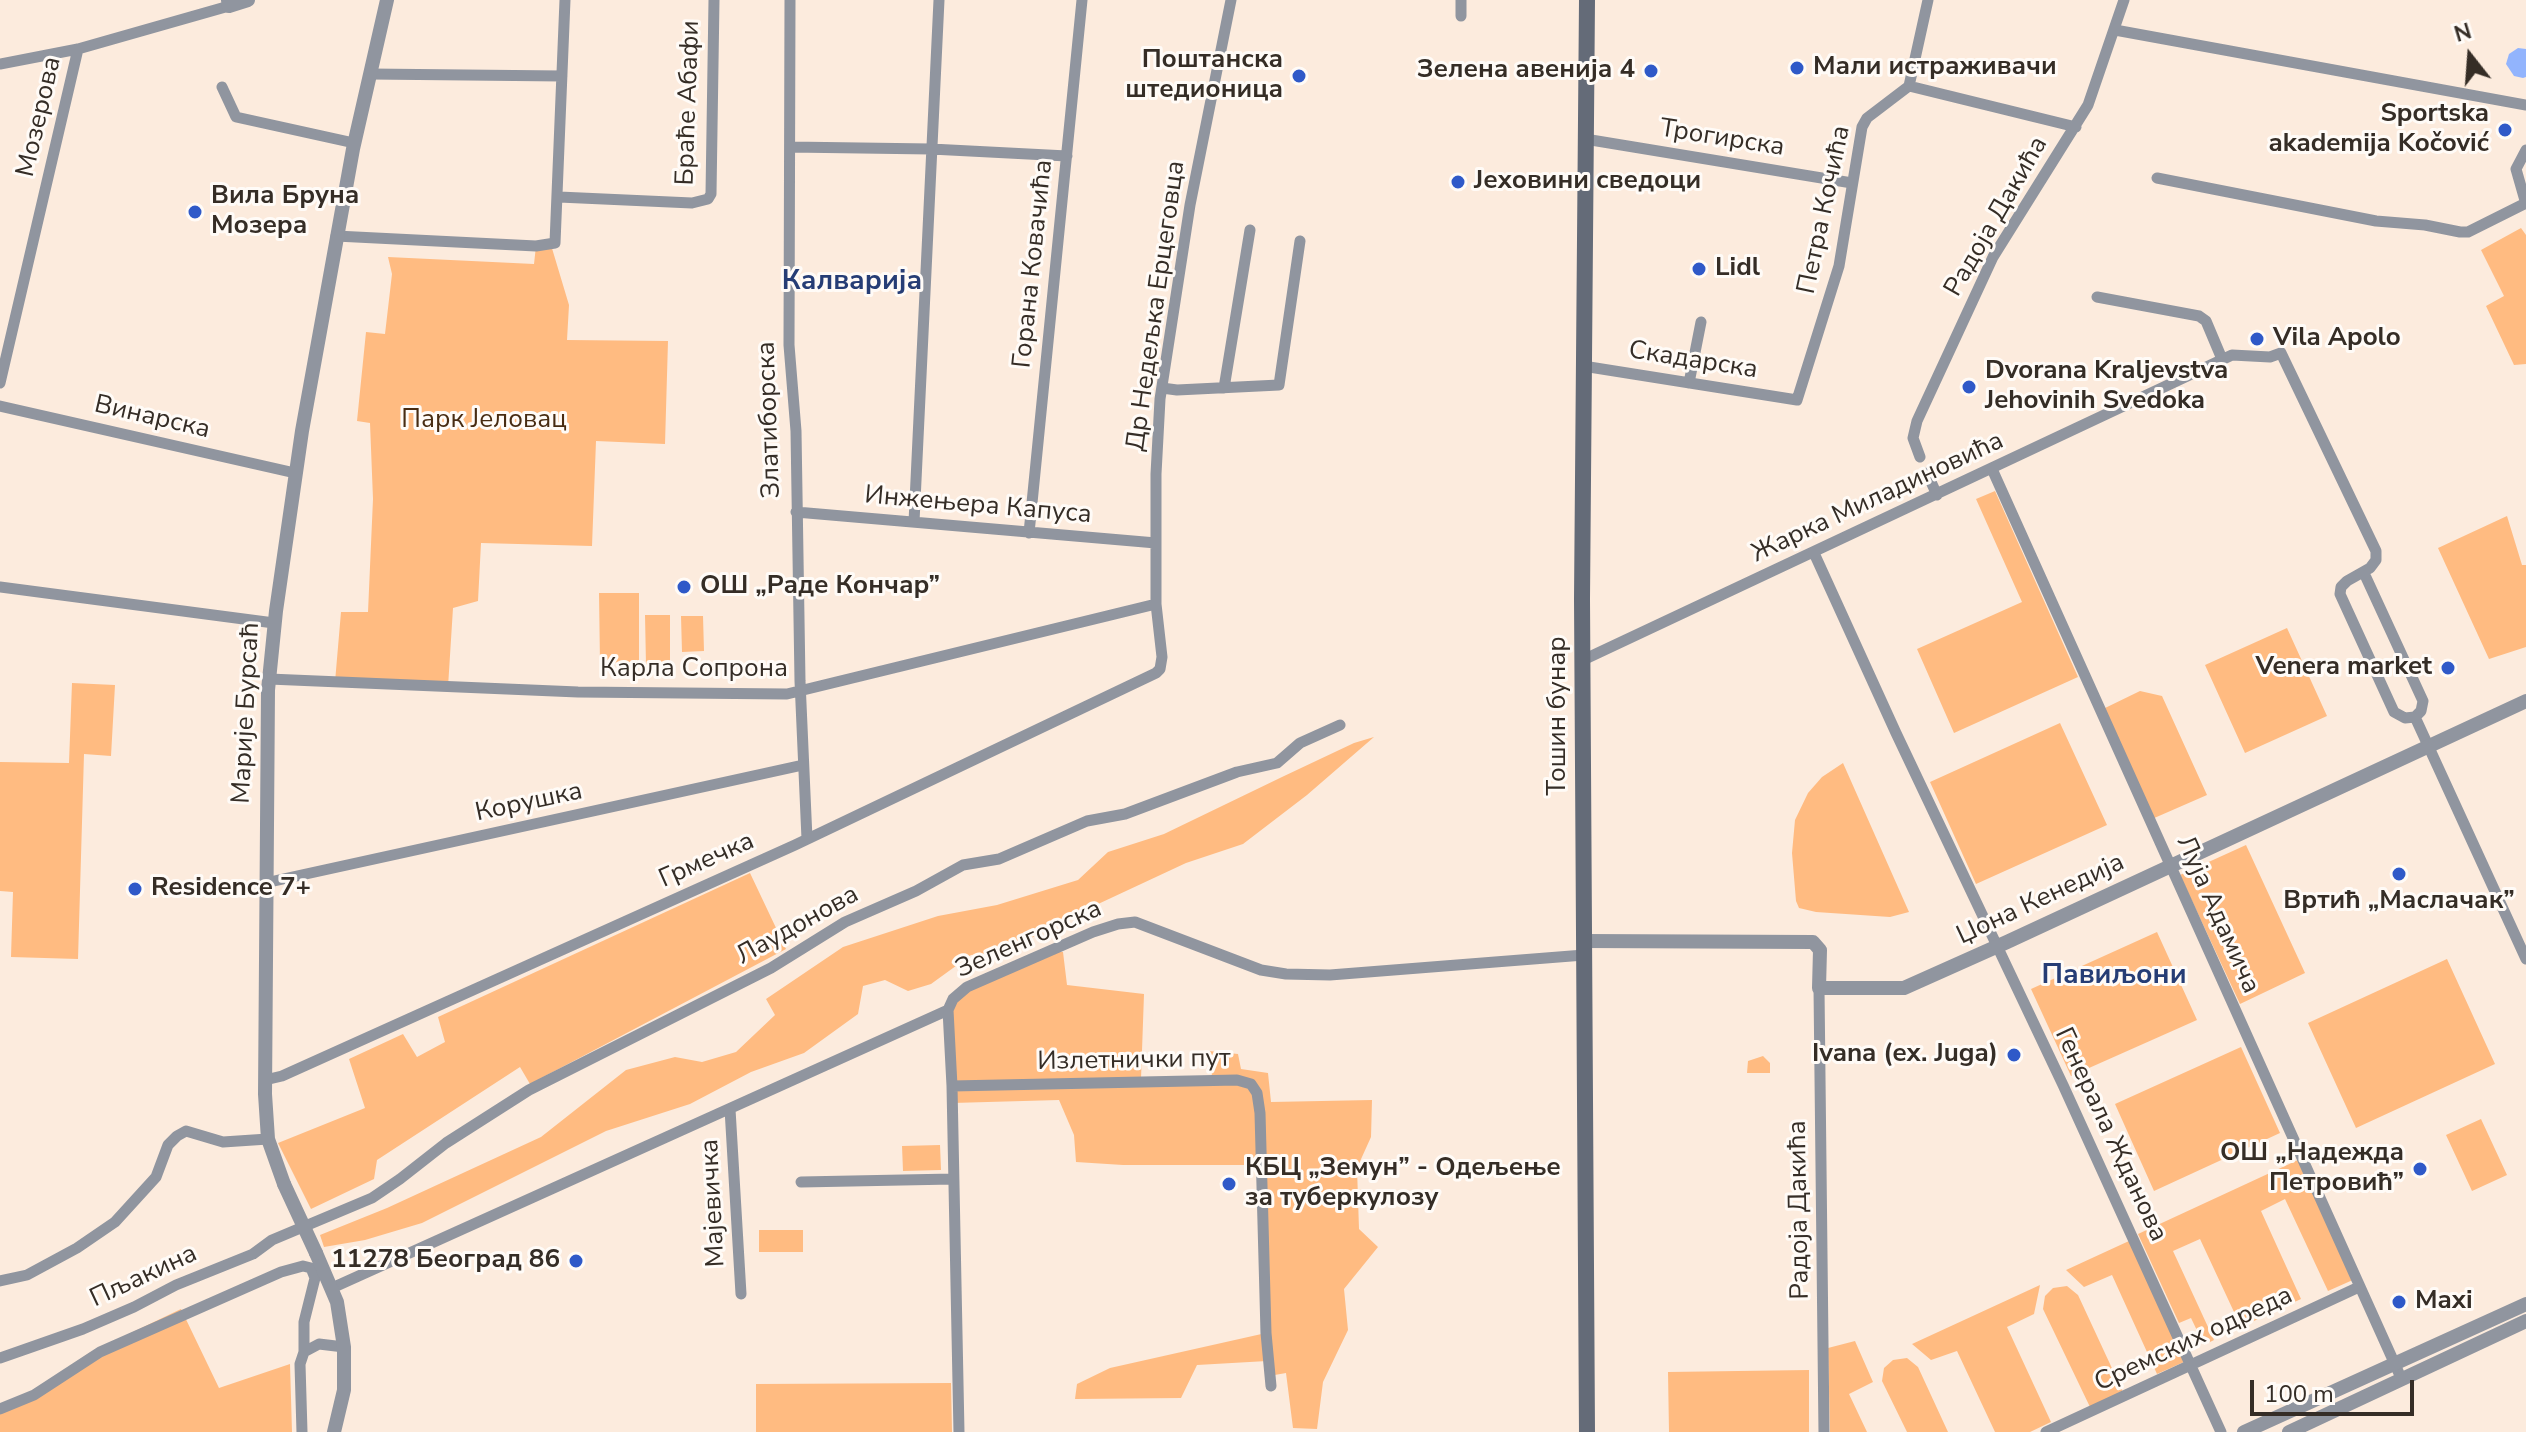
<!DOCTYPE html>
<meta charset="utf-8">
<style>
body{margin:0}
#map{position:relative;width:2526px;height:1432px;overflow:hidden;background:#fcebdd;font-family:"Nunito Sans",sans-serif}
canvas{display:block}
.north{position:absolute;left:2430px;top:16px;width:80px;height:80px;-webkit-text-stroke:6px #fffbf7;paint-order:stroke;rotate:343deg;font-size:22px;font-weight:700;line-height:32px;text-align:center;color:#352d26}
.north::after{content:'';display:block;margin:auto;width:28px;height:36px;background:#352d26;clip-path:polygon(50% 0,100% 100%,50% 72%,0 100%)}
.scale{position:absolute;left:2250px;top:1380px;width:164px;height:36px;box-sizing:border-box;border:4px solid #352d26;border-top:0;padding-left:10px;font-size:24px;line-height:28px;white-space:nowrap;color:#352d26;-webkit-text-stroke:6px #fffbf7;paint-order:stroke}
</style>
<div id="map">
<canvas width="2526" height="1432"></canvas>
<div class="north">N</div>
<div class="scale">100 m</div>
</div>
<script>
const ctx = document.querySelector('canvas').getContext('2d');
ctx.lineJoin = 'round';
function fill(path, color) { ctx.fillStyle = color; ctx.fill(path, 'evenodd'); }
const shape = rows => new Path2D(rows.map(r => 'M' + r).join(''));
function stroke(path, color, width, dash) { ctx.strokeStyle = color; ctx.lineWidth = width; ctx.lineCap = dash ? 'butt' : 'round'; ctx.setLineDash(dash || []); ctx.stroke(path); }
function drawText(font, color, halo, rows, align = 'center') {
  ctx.font = font + ' "Nunito Sans",sans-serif'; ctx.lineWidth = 6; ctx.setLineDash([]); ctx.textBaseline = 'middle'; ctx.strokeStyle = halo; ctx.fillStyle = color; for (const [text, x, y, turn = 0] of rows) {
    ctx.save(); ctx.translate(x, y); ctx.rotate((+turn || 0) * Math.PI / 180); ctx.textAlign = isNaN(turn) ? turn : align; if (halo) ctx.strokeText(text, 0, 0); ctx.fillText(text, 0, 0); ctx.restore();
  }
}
fill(shape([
 [2521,228,2526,235,2526,364,2514,365,2486,306,2504,296,2481,250],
 [551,245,569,305,567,340,668,341,665,444,596,441,592,546,481,543,478,601,453,608,448,687,335,682,341,612,368,612,373,499,370,423,357,421,366,332,385,334,392,274,388,257,534,264,536,246],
 [1995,491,2078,677,1954,733,1917,649,2022,602,1976,499],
 [2507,516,2522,565,2526,565,2526,647,2489,659,2438,548],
 [599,593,639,593,639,662,600,663],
 [645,615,670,615,670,664,646,665],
 [681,616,703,616,704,651,682,652],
 [2287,628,2327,716,2245,753,2205,665],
 [72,683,115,685,111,756,84,754,78,959,11,957,13,892,0,891,0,762,69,763],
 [2140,691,2162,696,2207,795,2152,819,2103,709],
 [2060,723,2107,825,1976,884,1930,782],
 [1374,737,1307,795,1243,844,1186,863,1051,926,1010,951,971,955,931,984,908,991,885,980,863,986,858,1014,804,1053,751,1072,690,1104,606,1131,422,1223,365,1240,324,1247,320,1235,387,1208,541,1137,626,1070,675,1057,702,1062,736,1052,775,1015,766,999,843,947,938,916,997,905,1078,880,1108,852,1164,834,1282,777,1354,743],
 [1843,763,1909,912,1890,917,1816,912,1799,908,1796,901,1792,853,1795,820,1808,793,1822,777],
 [2246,845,2305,973,2240,1004,2180,875],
 [750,873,786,949,530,1084,520,1067,377,1160,374,1179,311,1209,278,1143,365,1108,349,1059,403,1034,417,1057,445,1042,438,1017],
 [2157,932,2197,1020,2071,1076,2031,989],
 [1047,951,1063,952,1067,985,1144,994,1141,1079,1212,1076,1209,1051,1238,1054,1241,1069,1268,1073,1271,1102,1372,1100,1371,1137,1357,1168,1359,1229,1378,1247,1344,1289,1348,1330,1323,1382,1317,1429,1293,1428,1286,1373,1269,1376,1267,1361,1197,1365,1181,1398,1075,1399,1077,1384,1110,1368,1266,1333,1261,1165,1123,1165,1076,1162,1074,1135,1059,1100,952,1103,953,999],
 [2447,959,2495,1064,2356,1128,2308,1023],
 [2241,1047,2280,1133,2154,1191,2115,1104],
 [1763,1056,1770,1063,1770,1073,1747,1073,1748,1061],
 [2481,1119,2507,1175,2472,1191,2446,1135],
 [940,1145,941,1170,903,1171,902,1146],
 [2300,1159,2355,1279,2328,1291,2285,1199,2261,1211,2301,1299,2241,1327,2200,1239,2173,1251,2214,1340,2204,1345,2191,1318,2179,1323,2138,1234],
 [759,1230,803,1230,803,1252,759,1252],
 [2129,1241,2184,1362,2157,1374,2112,1275,2084,1287,2066,1270],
 [2040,1285,2034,1314,2007,1327,2051,1422,2030,1432,1995,1432,1957,1351,1931,1360,1912,1344],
 [2067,1286,2078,1295,2123,1392,2090,1407,2043,1309,2045,1296,2053,1288],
 [181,1309,219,1388,290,1364,292,1432,0,1432,0,1407,25,1398,89,1353],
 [1855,1341,1873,1382,1849,1394,1867,1432,1830,1432,1828,1348],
 [1907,1358,1918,1367,1948,1432,1907,1432,1882,1381,1884,1368,1893,1360],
 [1809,1370,1809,1432,1669,1432,1668,1372],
 [951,1383,952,1432,756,1432,756,1384]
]), '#ffbb81');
fill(shape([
 [2518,48,2526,49,2526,77,2523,78,2514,76,2506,64,2509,54]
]), '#92b4fd');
stroke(shape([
 [790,0,789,345,796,431,800,681,807,839],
 [1461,16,1461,0],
 [2115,30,2526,105],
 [0,64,78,49,229,6],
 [370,74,562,76],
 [1909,86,2076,127],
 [222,87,236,117,354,143],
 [1585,139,1852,183],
 [790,147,931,149,1067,156],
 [2526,150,2516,169,2526,204],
 [2157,178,2376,221,2425,225,2460,232,2468,232,2526,203],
 [559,197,692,203,708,199,711,194,714,0],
 [336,236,536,246,555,243,565,0],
 [2097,297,2199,316,2206,321,2222,359],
 [1583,366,1797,400,1839,266,1862,127,1867,118,1909,86,1928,0],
 [0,383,78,49],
 [1689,383,1701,322],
 [1162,388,1177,390,1279,385,1300,241],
 [1224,388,1250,230],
 [0,406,295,473],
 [1920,457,1913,438,1917,421,1993,257,2088,105,2124,0],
 [1992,469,2402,1380],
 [1927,473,1937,495],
 [796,512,1156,543],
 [914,522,939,0],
 [1029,533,1082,0],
 [1814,553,1896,733,2063,1085,2221,1432],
 [0,587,274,623],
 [1583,660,2232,355,2270,357,2281,353,2376,551,2376,560,2370,568,2347,581,2341,587,2340,594,2394,712,2405,718,2415,717,2421,711,2423,701,2364,573],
 [269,679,578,692,787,694,1156,604],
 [2415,717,2526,959],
 [265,883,803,765],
 [1819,988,1824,1432],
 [265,1080,282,1076,795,845,1156,673,1160,669,1162,657,1156,604,1156,474,1160,399,1190,205,1231,0],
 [952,1086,1237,1080,1251,1084,1257,1093,1260,1113,1266,1333,1271,1386],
 [730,1109,741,1294],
 [801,1182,953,1179],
 [0,1281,27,1275,77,1248,115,1222,156,1177,168,1145,177,1136,186,1131,223,1142,268,1139],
 [332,1288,948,1010],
 [0,1358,83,1329,134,1307,176,1285,253,1254,272,1240,372,1198,400,1179,446,1143,529,1090,771,968,845,922,916,891,963,865,999,859,1087,821,1125,814,1237,772,1277,763,1300,743,1340,725],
 [0,1409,34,1395,100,1352,281,1272,303,1266,311,1268,315,1278,304,1322,304,1352],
 [302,1432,300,1364,304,1352,319,1344,344,1347],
 [959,1432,952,1086,948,1010,953,999,967,987,1093,932,1118,924,1135,922,1261,970,1286,974,1330,975,1584,955],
 [2046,1432,2359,1287]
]), '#90959f', 11);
stroke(shape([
 [228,0,229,6,248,0],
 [1584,941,1813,942,1820,950,1819,988,1904,988,2007,942,2526,701],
 [284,1184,268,1139,265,1094,268,690,276,611,302,431,353,149,387,0],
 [316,1253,337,1302,344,1347,344,1390,334,1432],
 [2244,1432,2526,1304],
 [2289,1432,2526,1321]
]), '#90959f', 14);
stroke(shape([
 [1587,0,1582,599,1587,1432]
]), '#646b78', 16);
stroke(shape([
 [284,1184,316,1253]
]), '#90959f', 14);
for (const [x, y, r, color] of [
 [1797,68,8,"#2f59c8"],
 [1651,71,8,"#2f59c8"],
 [1299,76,8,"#2f59c8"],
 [2505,130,8,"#2f59c8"],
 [1458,182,8,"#2f59c8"],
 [195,212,8,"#2f59c8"],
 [1699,269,8,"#2f59c8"],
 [2257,339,8,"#2f59c8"],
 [1969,387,8,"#2f59c8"],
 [684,587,8,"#2f59c8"],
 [2448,668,8,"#2f59c8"],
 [2399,874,8,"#2f59c8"],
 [135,889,8,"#2f59c8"],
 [2014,1055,8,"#2f59c8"],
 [2420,1169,8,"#2f59c8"],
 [1229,1184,8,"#2f59c8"],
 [576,1261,8,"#2f59c8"],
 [2399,1302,8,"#2f59c8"]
]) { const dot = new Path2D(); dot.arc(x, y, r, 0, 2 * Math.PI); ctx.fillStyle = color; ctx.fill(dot); stroke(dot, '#fffbf7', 3); }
drawText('bold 26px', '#352d26', '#fffbf7', [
 ["Поштанска",1283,61,"right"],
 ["штедионица",1283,91,"right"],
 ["Мали истраживачи",1813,68],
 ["Зелена авенија 4",1635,71,"right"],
 ["Sportska",2489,115,"right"],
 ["akademija Kočović",2489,145,"right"],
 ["Јеховини сведоци",1474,182],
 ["Вила Бруна",211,197],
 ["Мозера",211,227],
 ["Lidl",1715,269],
 ["Vila Apolo",2273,339],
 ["Dvorana Kraljevstva",1985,372],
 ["Jehovinih Svedoka",1985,402],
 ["ОШ „Раде Кончар”",700,587],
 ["Venera market",2432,668,"right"],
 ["Residence 7+",151,889],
 ["Вртић „Маслачак”",2399,902,"center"],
 ["Ivana (ex. Juga)",1998,1055,"right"],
 ["ОШ „Надежда",2404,1154,"right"],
 ["Петровић”",2404,1184,"right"],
 ["КБЦ „Земун” - Одељење",1245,1169],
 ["за туберкулозу",1245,1199],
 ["11278 Београд 86",560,1261,"right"],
 ["Maxi",2415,1302]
], 'left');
drawText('26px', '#352d26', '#fffbf7', [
 ["Браће Абафи",689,103,-88],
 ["Мозерова",40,117,-77],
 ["Трогирска",1722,139,9],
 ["Петра Кочића",1825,210,-78],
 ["Радоја Дакића",1997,217,-60],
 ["Горана Ковачића",1034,264,-84],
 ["Др Недељка Ерцеговца",1157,306,-82],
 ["Скадарска",1693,361,9],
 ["Винарска",152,418,13],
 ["Златиборска",770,420,-92],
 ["Жарка Миладиновића",1878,498,-25],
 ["Инжењера Капуса",978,506,5],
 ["Карла Сопрона",694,670],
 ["Марије Бурсаћ",247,713,-87],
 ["Тошин бунар",1559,716,-90],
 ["Корушка",529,803,-12],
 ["Грмечка",707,861,-24],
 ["Џона Кенедија",2041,900,-25],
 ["Луја Адамича",2217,915,66],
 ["Лаудонова",798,926,-29],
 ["Зеленгорска",1029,940,-24],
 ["Излетнички пут",1134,1061,-1],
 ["Генерала Жданова",2110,1135,65],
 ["Мајевичка",714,1203,-93],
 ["Радоја Дакића",1800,1210,-91],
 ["Пљакина",144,1277,-25],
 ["Сремских одреда",2194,1340,-25]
]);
drawText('26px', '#482c12', '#fffbf7', [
 ["Парк Јеловац",484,421]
]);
drawText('bold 28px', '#263d75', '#fffbf7', [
 ["Калварија",852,282],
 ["Павиљони",2114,976]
]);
</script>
